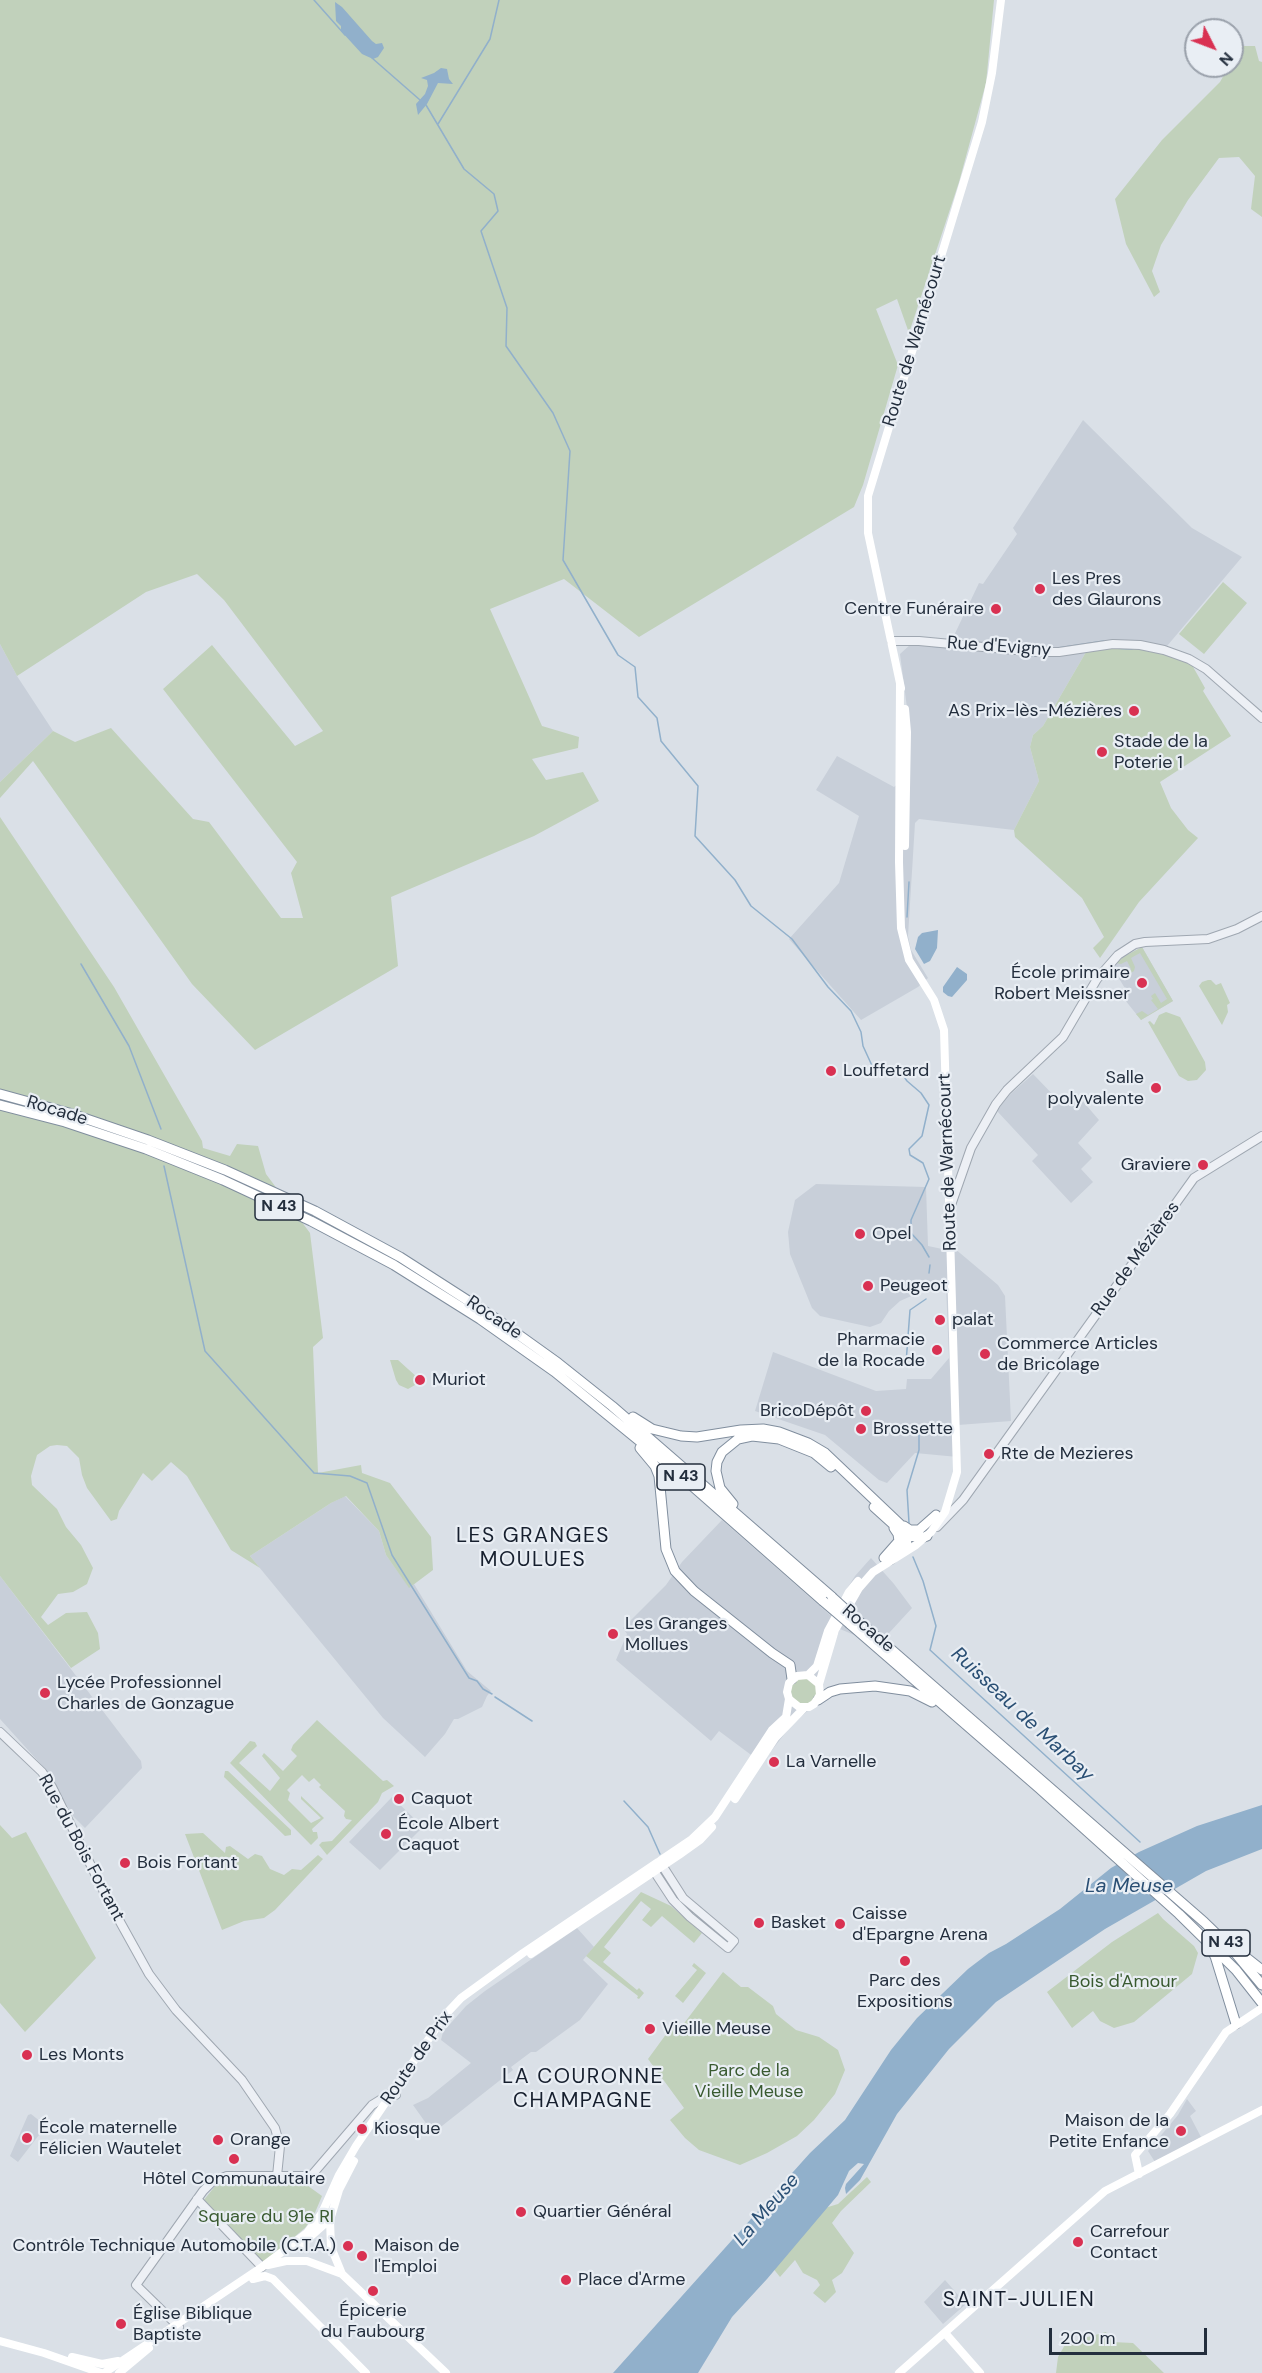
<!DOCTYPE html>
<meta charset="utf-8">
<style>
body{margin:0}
#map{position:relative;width:1262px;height:2373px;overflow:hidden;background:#dae0e7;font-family:"DM Sans",sans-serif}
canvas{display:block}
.north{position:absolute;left:1184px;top:18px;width:60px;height:60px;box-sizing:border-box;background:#e9eef4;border:2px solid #9aa1ab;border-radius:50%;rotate:132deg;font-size:16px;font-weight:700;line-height:24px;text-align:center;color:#232e3d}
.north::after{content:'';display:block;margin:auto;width:21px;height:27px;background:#d93152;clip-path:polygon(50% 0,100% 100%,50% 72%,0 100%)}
.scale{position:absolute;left:1049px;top:2328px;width:158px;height:27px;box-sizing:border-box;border:3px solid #232e3d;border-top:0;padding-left:8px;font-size:18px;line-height:21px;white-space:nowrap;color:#232e3d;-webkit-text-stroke:4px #e9eef4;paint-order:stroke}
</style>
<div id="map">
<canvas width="1262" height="2373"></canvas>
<div class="north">N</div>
<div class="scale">200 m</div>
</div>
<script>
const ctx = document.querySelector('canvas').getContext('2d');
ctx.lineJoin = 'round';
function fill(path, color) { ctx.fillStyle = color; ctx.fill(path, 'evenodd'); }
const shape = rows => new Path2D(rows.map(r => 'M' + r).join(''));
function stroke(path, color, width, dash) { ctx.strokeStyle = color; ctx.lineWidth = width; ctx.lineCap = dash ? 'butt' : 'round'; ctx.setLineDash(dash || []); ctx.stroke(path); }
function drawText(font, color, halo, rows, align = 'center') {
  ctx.font = font + ' "DM Sans",sans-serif'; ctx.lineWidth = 4.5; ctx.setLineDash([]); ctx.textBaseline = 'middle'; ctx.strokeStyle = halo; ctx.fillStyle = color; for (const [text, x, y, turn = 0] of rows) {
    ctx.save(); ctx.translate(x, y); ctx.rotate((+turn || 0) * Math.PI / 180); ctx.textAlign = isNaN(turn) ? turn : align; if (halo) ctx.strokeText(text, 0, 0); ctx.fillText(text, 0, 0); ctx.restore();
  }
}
fill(shape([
 [1083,420,1192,528,1242,557,1162,652,1086,652,1043,726,1033,735,1030,747,1039,781,1014,830,919,819,915,823,908,936,911,950,928,978,918,987,861,1020,789,939,839,883,859,816,816,790,837,756,894,787,909,774,909,723,900,654,911,644,949,646,979,583,983,584,1017,534,1013,528],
 [0,644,17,676,53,731,0,782],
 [1142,947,1173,1001,1141,1020,1125,1000,1126,990,1112,967,1125,956],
 [1033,1074,1062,1104,1074,1091,1099,1120,1078,1143,1092,1158,1081,1169,1093,1182,1071,1203,1032,1161,1038,1155,997,1111,1005,1099],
 [816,1184,926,1187,928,1246,947,1250,954,1248,998,1285,1005,1296,1011,1421,958,1425,958,1457,915,1453,887,1483,879,1480,825,1435,755,1411,773,1352,876,1391,906,1389,907,1379,931,1379,949,1358,946,1285,934,1286,900,1301,889,1311,881,1323,870,1327,820,1316,812,1308,790,1254,788,1232,795,1200],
 [345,1496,379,1531,386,1555,409,1587,414,1584,467,1671,491,1691,487,1696,482,1707,458,1719,454,1719,445,1734,425,1757,383,1718,250,1556,331,1503],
 [722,1520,830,1615,855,1576,871,1558,894,1584,912,1608,878,1645,840,1629,821,1678,820,1701,793,1723,762,1763,719,1731,711,1741,616,1660,627,1634,623,1628,666,1585,682,1562],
 [0,1576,141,1761,142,1768,85,1828,73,1816,47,1771,0,1719],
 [392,1797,423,1827,380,1870,349,1842],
 [577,1928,594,1947,583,1960,608,1984,580,2020,536,2052,531,2052,511,2067,513,2070,433,2133,413,2105,428,2098,471,2063,441,2040,443,2032,466,2006,485,1991],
 [1187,2099,1196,2111,1190,2116,1201,2137,1155,2162,1148,2151,1178,2115],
 [31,2114,46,2126,18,2162,10,2156,28,2115],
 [945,2280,966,2304,943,2324,924,2302]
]), '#c8cfd9');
fill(shape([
 [0,0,994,0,986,83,959,182,909,333,897,299,876,309,898,365,863,485,854,507,639,637,564,579,490,609,542,726,579,737,578,748,532,759,546,780,583,772,599,801,534,836,391,897,398,966,255,1050,192,984,33,761,0,798,0,782,53,731,75,742,111,728,193,819,209,822,281,918,303,918,291,873,297,862,163,689,212,645,295,746,323,731,224,600,197,574,146,592,17,676,0,644],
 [1241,46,1255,46,1259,61,1262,62,1262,217,1251,209,1255,176,1239,157,1219,158,1188,200,1161,245,1152,271,1160,292,1154,297,1126,244,1115,199,1162,140,1220,82,1229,66,1232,66,1232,61],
 [1223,582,1247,603,1204,654,1179,634],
 [1133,647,1162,652,1192,665,1205,688,1203,691,1231,736,1160,782,1171,808,1188,830,1198,838,1139,902,1100,958,1093,948,1104,937,1082,898,1015,837,1014,830,1039,781,1030,747,1033,735,1043,726,1086,652,1094,648],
 [0,817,114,987,202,1141,203,1148,230,1156,237,1144,258,1146,266,1174,310,1233,323,1338,313,1347,318,1473,361,1465,362,1473,390,1483,431,1537,433,1570,409,1588,386,1555,379,1531,346,1496,331,1503,250,1556,260,1568,231,1550,187,1476,171,1462,152,1481,143,1473,119,1511,117,1519,111,1521,87,1488,82,1475,79,1458,67,1446,57,1445,50,1446,37,1455,31,1476,32,1485,57,1509,66,1527,81,1545,93,1568,87,1584,73,1592,58,1594,41,1617,48,1625,66,1613,87,1612,98,1633,100,1649,71,1668,0,1576],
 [1142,947,1173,1001,1141,1020,1136,1014,1142,1011,1148,1015,1158,1009,1151,1000,1153,999,1151,996,1155,993,1161,1003,1167,999,1140,953,1131,958,1135,967,1134,971,1123,978,1118,971,1119,968,1123,974,1131,969,1127,961,1121,964,1116,963,1125,956],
 [1208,980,1211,980,1216,985,1221,983,1230,1003,1227,1005,1228,1012,1222,1025,1199,986,1202,982],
 [1166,1012,1180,1017,1205,1062,1206,1070,1197,1080,1188,1081,1179,1076,1148,1022,1150,1021,1154,1025,1159,1015],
 [390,1360,398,1360,418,1378,415,1385,408,1389,399,1385,396,1380],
 '791 1691a13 13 0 1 1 26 0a13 13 0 1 1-26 0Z',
 [317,1720,383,1781,387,1780,394,1786,382,1793,378,1802,327,1855,319,1845,322,1842,332,1841,352,1820,346,1819,344,1816,345,1811,319,1787,321,1785,314,1778,309,1782,302,1775,287,1790,290,1793,288,1800,311,1823,321,1818,301,1799,301,1796,324,1818,312,1829,313,1832,317,1832,318,1838,311,1845,230,1763,250,1741,255,1742,257,1746,239,1763,270,1791,280,1778,262,1756,264,1753,283,1771,297,1756,291,1750,293,1745],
 [225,1771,228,1771,291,1830,291,1835,285,1836,224,1777],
 [0,1825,12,1838,26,1832,96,1958,25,2032,0,2003],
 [203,1833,225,1853,226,1847,230,1846,248,1859,255,1854,262,1856,270,1869,284,1875,292,1869,301,1870,318,1855,323,1859,275,1910,264,1918,244,1921,222,1930,185,1834],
 [641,1892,671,1906,702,1933,694,1943,662,1916,651,1927,642,1920,651,1909,641,1901,604,1947,611,1953,603,1962,637,1990,639,1988,644,1993,639,1999,637,1998,638,1996,586,1956],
 [1158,1913,1163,1919,1194,1946,1198,1953,1192,1974,1134,2022,1114,2028,1100,2021,1093,2011,1072,2028,1047,1992,1112,1942],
 [694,1963,706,1973,683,2003,675,1996,697,1970,692,1966],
 [723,1972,741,1987,748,1987,773,2006,776,2014,796,2030,819,2037,838,2050,845,2070,835,2094,814,2120,797,2136,767,2153,740,2165,699,2150,685,2138,670,2120,684,2108,648,2059,675,2022,682,2026],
 [867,2177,871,2182,841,2211,832,2223,854,2253,842,2273,832,2280,836,2292,825,2303,813,2293,820,2285,817,2280,803,2273,795,2260,780,2277,772,2267,815,2211,838,2204],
 [229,2180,304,2183,322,2196,314,2215,305,2228,263,2263,203,2201,216,2185],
 [1106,2332,1112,2342,1133,2343,1164,2373,1056,2373,1058,2357,1066,2343]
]), '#c1d1bb');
fill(shape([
 [335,2,342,7,372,41,376,44,382,43,384,48,378,57,373,59,362,54,341,31,341,26,336,21],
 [441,68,447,69,449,79,453,84,438,83,427,104,418,115,416,104,425,94,428,86,427,80,421,78,434,73],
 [938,930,937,948,930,961,924,964,915,949,918,937,922,933],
 [957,967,967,974,967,980,952,997,948,996,943,992,943,987],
 [1262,1805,1262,1849,1206,1871,1105,1929,996,2002,949,2049,897,2114,860,2180,846,2194,845,2188,846,2184,864,2164,858,2163,849,2171,838,2195,767,2279,732,2317,698,2373,613,2373,810,2153,845,2120,891,2050,917,2018,968,1969,989,1953,1006,1944,1060,1909,1111,1868,1139,1852,1197,1826]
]), '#91b0cb');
stroke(shape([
 [314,0,345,35],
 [372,58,420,100],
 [426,105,464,169,494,194,498,211,481,231,507,308,506,346,553,413,570,451,563,560,618,655,635,667,638,697,657,718,661,741,698,786,695,836,735,880,751,906,792,939,828,987,851,1011,861,1032,863,1046,874,1070,901,1072,907,1081,921,1093,929,1105,922,1136,909,1149,910,1155,923,1163,929,1179,911,1220,911,1233,922,1245,929,1257],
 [438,124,490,39,499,0],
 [1021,645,1044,648],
 [930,646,990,651],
 [1058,648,1104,641],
 [1112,648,1132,649],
 [1027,656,1048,656],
 [907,917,909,882],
 [81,964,129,1046,161,1129],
 [164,1166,205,1351,314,1473,350,1476,367,1483,392,1555,469,1678,477,1681,483,1689,492,1694],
 [929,1273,930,1265],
 [928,1289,928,1282],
 [906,1363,910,1310,926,1299],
 [909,1523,907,1490,919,1450,919,1432],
 [913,1557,923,1581,936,1626,930,1650,1140,1842],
 [495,1697,532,1721],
 [624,1801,648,1827,660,1854]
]), '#91b0cb', 1.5);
const tertiary = shape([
 [892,641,919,641,1037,652,1059,652,1113,644,1140,645,1164,650,1189,659,1206,669,1262,718],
 [950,1208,971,1148,996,1104,1007,1090,1063,1037,1097,979,1118,955,1135,944,1145,942,1208,939,1237,929,1262,916],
 [937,1527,963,1500,1194,1178,1262,1136],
 [0,1732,42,1772,52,1787,109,1902,149,1974,176,2010,242,2080,275,2128,280,2146,277,2176],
 [652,1868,673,1900,690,1917,728,1948,734,1941,683,1898,660,1862],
 [197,2199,262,2267],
 [179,2327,136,2285,203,2191,212,2182,227,2176,311,2176,372,2105,393,2092,396,2095]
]);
const trunk = shape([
 [0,1094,69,1113,148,1140,225,1170,315,1211,400,1257,498,1320,558,1363,612,1406,832,1597],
 [0,1105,65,1122,146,1149,223,1180,311,1221,394,1265,480,1319,555,1372,664,1461,823,1601],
 [633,1417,652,1429,681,1436,697,1437,741,1430,763,1429,779,1432,808,1443,825,1453,905,1529,907,1544,890,1560],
 [640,1448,655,1466,659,1476,666,1549,675,1571,694,1591,772,1653,790,1665,792,1679],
 [733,1504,720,1488,716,1471,717,1462,722,1452,738,1439,752,1436,779,1439,814,1453,831,1467],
 [874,1507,905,1535,921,1538,927,1536],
 [904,1526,910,1530,919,1530,936,1515],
 [884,1558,899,1541,898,1534,894,1528],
 [855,1618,1204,1922,1232,1949,1262,1985],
 [850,1624,1039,1788,1179,1914,1236,1970,1262,2003],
 [818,1700,830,1692,840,1689,875,1686,910,1691,932,1702],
 [1210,1948,1215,1956,1236,2024],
 [1243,1955,1262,1970]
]);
stroke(tertiary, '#9fa7b1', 10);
stroke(trunk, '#808e9e', 11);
stroke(tertiary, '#edf0f5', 8);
stroke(shape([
 [901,688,868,533,868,496,982,122,992,73,1001,0],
 [905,846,907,732,905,709],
 [808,1675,819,1684,820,1695,814,1704,809,1707,799,1707,789,1699,787,1692,789,1683,797,1676,808,1675,817,1666,828,1631,849,1592,858,1581],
 [819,1684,835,1630,859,1588,873,1572,916,1545,931,1532,945,1512,957,1472,944,1030,934,1000,909,960,901,928,899,862,900,684],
 [735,1799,775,1738,804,1708],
 [531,1954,679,1855,700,1840,712,1827],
 [1139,2174,1135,2155,1170,2114,1226,2032,1262,2008],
 [301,2245,329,2220],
 [268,2265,286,2261,307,2261,342,2274,446,2373],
 [342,2274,331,2247,330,2220,339,2190,354,2161],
 [253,2279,265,2276,273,2279,366,2373],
 [945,2333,980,2373],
 [0,2341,44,2353,101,2373],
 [72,2357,102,2364,118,2361],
 [104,2373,262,2267,307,2233,322,2213,339,2175,356,2146,445,2015,461,1998,523,1953,692,1839,715,1817,772,1730,786,1717,789,1699],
 [119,2373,149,2348],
 [899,2373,1105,2191,1262,2110]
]), '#fff', 8);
stroke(trunk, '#fff', 9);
const trunkBridge = shape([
 [832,1597,855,1618],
 [823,1601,850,1624]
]);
stroke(trunkBridge, '#808e9e', 11, []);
stroke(trunkBridge, '#fff', 9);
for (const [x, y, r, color] of [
 [1040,589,6,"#d93152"],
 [996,609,6,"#d93152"],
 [1134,711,6,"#d93152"],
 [1102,752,6,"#d93152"],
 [1142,983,6,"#d93152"],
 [831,1071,6,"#d93152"],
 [1156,1088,6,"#d93152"],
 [1203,1165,6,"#d93152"],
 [860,1234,6,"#d93152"],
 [868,1286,6,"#d93152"],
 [940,1320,6,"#d93152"],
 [937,1350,6,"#d93152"],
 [985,1354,6,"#d93152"],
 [420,1380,6,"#d93152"],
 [866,1411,6,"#d93152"],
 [861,1429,6,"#d93152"],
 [989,1454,6,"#d93152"],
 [613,1634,6,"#d93152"],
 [45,1693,6,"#d93152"],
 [774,1762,6,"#d93152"],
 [399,1799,6,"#d93152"],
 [386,1834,6,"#d93152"],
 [125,1863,6,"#d93152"],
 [759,1923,6,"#d93152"],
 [840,1924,6,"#d93152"],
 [905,1961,6,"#d93152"],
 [650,2029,6,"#d93152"],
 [27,2055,6,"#d93152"],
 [362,2129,6,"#d93152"],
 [1181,2131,6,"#d93152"],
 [27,2138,6,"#d93152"],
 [218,2140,6,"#d93152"],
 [234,2159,6,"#d93152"],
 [521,2212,6,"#d93152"],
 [1078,2242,6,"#d93152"],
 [348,2246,6,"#d93152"],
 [362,2256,6,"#d93152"],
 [566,2280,6,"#d93152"],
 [373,2291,6,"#d93152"],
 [121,2324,6,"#d93152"]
]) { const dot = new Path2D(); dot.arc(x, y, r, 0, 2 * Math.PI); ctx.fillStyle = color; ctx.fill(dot); stroke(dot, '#e9eef4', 2); }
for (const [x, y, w] of [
 [279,1207,48],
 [681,1477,48],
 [1226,1943,48]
]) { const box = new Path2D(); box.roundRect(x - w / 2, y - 13, w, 26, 4.5); ctx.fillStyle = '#e9eef4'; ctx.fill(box); stroke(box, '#232e3d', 1.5); }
drawText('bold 16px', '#232e3d', null, [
 ["N 43",279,1207],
 ["N 43",681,1477],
 ["N 43",1226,1943]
]);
drawText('18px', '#232e3d', '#e9eef4', [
 ["Route de Warnécourt",915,341,-73],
 ["Rue d'Evigny",999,647,4],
 ["Rocade",57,1111,17],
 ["Route de Warnécourt",948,1162,-92],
 ["Rue de Mézières",1136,1259,-54],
 ["Rocade",494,1318,34],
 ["Rocade",868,1629,41],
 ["Rue du Bois Fortant",81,1848,62],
 ["Route de Prix",417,2058,-55]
]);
drawText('18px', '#232e3d', '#e9eef4', [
 ["Les Pres",1052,579],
 ["des Glaurons",1052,600],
 ["Centre Funéraire",984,609,"right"],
 ["AS Prix-lès-Mézières",1122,711,"right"],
 ["Stade de la",1114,742],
 ["Poterie 1",1114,763],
 ["École primaire",1130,973,"right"],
 ["Robert Meissner",1130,994,"right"],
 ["Louffetard",843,1071],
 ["Salle",1144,1078,"right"],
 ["polyvalente",1144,1099,"right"],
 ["Graviere",1191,1165,"right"],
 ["Opel",872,1234],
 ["Peugeot",880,1286],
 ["palat",952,1320],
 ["Pharmacie",925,1340,"right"],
 ["de la Rocade",925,1361,"right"],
 ["Commerce Articles",997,1344],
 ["de Bricolage",997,1365],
 ["Muriot",432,1380],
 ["BricoDépôt",854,1411,"right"],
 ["Brossette",873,1429],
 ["Rte de Mezieres",1001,1454],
 ["Les Granges",625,1624],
 ["Mollues",625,1645],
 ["Lycée Professionnel",57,1683],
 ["Charles de Gonzague",57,1704],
 ["La Varnelle",786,1762],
 ["Caquot",411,1799],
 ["École Albert",398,1824],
 ["Caquot",398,1845],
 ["Bois Fortant",137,1863],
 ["Caisse",852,1914],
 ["d'Epargne Arena",852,1935],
 ["Basket",771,1923],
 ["Parc des",905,1981,"center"],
 ["Expositions",905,2002,"center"],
 ["Vieille Meuse",662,2029],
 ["Les Monts",39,2055],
 ["Maison de la",1169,2121,"right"],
 ["Petite Enfance",1169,2142,"right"],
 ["École maternelle",39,2128],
 ["Félicien Wautelet",39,2149],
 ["Kiosque",374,2129],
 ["Orange",230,2140],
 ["Hôtel Communautaire",234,2179,"center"],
 ["Quartier Général",533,2212],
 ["Carrefour",1090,2232],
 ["Contact",1090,2253],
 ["Contrôle Technique Automobile (C.T.A.)",336,2246,"right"],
 ["Maison de",374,2246],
 ["l'Emploi",374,2267],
 ["Place d'Arme",578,2280],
 ["Épicerie",373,2311,"center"],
 ["du Faubourg",373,2332,"center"],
 ["Église Biblique",133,2314],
 ["Baptiste",133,2335]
], 'left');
drawText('18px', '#395a30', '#e9eef4', [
 ["Bois d'Amour",1123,1982],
 ["Parc de la",749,2071],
 ["Vieille Meuse",749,2092],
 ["Square du 91e RI",266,2217]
]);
drawText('italic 20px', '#2a4f74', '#e9eef4', [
 ["Ruisseau de Marbay",1022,1715,43],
 ["La Meuse",1129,1887],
 ["La Meuse",767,2210,-49]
]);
ctx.letterSpacing = '1.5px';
drawText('21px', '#161f2e', '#e9eef4', [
 ["LES GRANGES",533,1536],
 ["MOULUES",533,1560],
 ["LA COURONNE",583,2077],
 ["CHAMPAGNE",583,2101],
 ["SAINT-JULIEN",1019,2300]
]);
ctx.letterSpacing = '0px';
</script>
